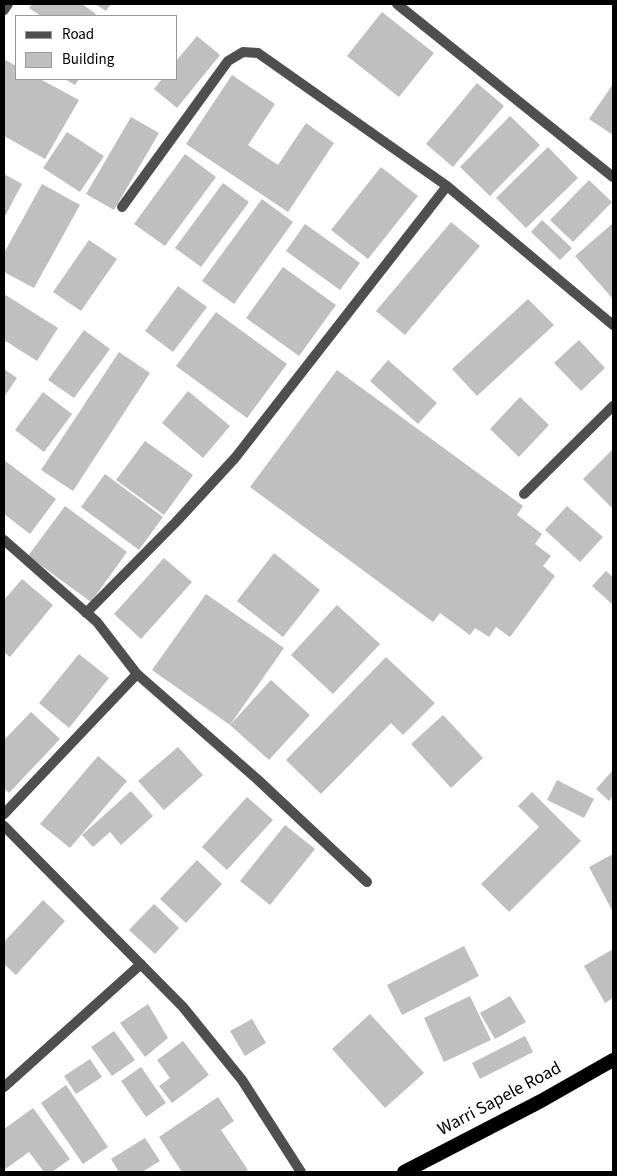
<!DOCTYPE html>
<style>
body{margin:0}
#map{position:relative;width:617px;height:1176px;overflow:hidden;background:#fff;font-family:"Source Sans 3",sans-serif}
canvas{display:block}
.frame{position:absolute;inset:0;border:5px solid #000;pointer-events:none}
.legend{position:absolute;left:15px;top:15px;width:162px;height:65px;box-sizing:border-box;background:#fff;border:1px solid #999;margin:0;padding:6px 9px;list-style:none;font-size:15px;color:#000}
.legend li{display:flex;align-items:center;gap:10px;height:25px}
.legend b{width:25px;border:1px solid #999}
</style>
<div id="map">
<canvas width="617" height="1176"></canvas>
<div class="frame"></div>
<ul class="legend">
<li><b style="height:6px;background:#4f4f4f"></b>Road</li>
<li><b style="height:14px;background:#bfbfbf"></b>Building</li>
</ul>
</div>
<script>
const ctx = document.querySelector('canvas').getContext('2d');
ctx.lineJoin = 'round';
function fill(path, color) { ctx.fillStyle = color; ctx.fill(path, 'evenodd'); }
const shape = rows => new Path2D(rows.map(r => 'M' + r).join(''));
function stroke(path, color, width, dash) { ctx.strokeStyle = color; ctx.lineWidth = width; ctx.lineCap = dash ? 'butt' : 'round'; ctx.setLineDash(dash || []); ctx.stroke(path); }
function drawText(font, color, halo, rows, align = 'center') {
  ctx.font = font + ' "Source Sans 3",sans-serif'; ctx.lineWidth = 5; ctx.setLineDash([]); ctx.textBaseline = 'middle'; ctx.strokeStyle = halo; ctx.fillStyle = color; for (const [text, x, y, turn = 0] of rows) {
    ctx.save(); ctx.translate(x, y); ctx.rotate((+turn || 0) * Math.PI / 180); ctx.textAlign = isNaN(turn) ? turn : align; if (halo) ctx.strokeText(text, 0, 0); ctx.fillText(text, 0, 0); ctx.restore();
  }
}
fill(shape([
 [32,4,82,4,96,14,94,16,41,16,29,8],
 [95,4,111,4,106,11],
 [382,12,434,53,399,97,347,56],
 [197,36,220,55,177,108,154,89,162,79,176,79,176,61],
 [4,59,16,66,16,79,40,79,79,100,45,159,4,136],
 [232,75,275,104,248,145,278,165,306,123,334,143,288,212,186,144],
 [65,79,79,79,75,85],
 [477,83,504,106,453,167,426,144],
 [613,84,613,135,589,119],
 [510,116,540,145,490,196,460,167],
 [131,117,159,133,114,210,86,194],
 [67,132,104,156,80,192,43,168],
 [548,147,578,178,526,228,496,198],
 [185,154,216,177,165,246,134,224],
 [381,167,418,196,368,259,331,230],
 [4,174,22,184,4,218],
 [589,180,612,202,573,242,550,220],
 [223,183,249,202,201,267,175,248],
 [42,184,80,205,34,288,4,272,4,253],
 [262,199,293,222,234,304,202,281],
 [542,220,572,248,560,260,531,232],
 [451,222,480,246,405,335,376,311],
 [613,223,613,299,575,256],
 [305,224,360,263,340,290,286,251],
 [89,240,117,259,81,311,53,292],
 [283,267,336,305,299,356,246,318],
 [178,286,207,307,173,352,145,331],
 [4,294,58,328,37,361,4,340],
 [528,299,554,325,477,396,452,369],
 [216,312,287,364,247,418,176,366],
 [84,330,110,349,74,398,48,380],
 [579,340,605,368,581,391,554,363],
 [119,352,150,373,73,491,41,470],
 [388,360,437,403,418,424,370,381],
 [4,369,17,378,4,397],
 [337,370,523,506,517,515,542,534,535,544,551,556,543,566,555,576,510,637,496,627,489,637,475,628,470,635,440,613,433,622,250,487],
 [188,391,230,426,203,458,162,423],
 [43,392,72,414,44,452,15,430],
 [520,397,549,425,519,457,490,429],
 [145,441,193,475,164,515,116,480],
 [613,449,613,509,583,479],
 [4,460,56,499,30,534,4,514],
 [105,474,163,517,139,550,81,507],
 [65,506,127,552,91,602,28,556],
 [567,506,603,537,580,562,545,530],
 [274,553,320,590,283,637,237,601],
 [164,558,192,582,141,639,114,614],
 [606,571,613,577,613,605,592,586],
 [22,579,53,605,10,657,4,652,4,600],
 [206,594,284,648,230,725,271,680,310,715,269,760,230,725,152,670],
 [337,605,380,644,333,694,291,655],
 [79,654,109,678,69,728,39,703],
 [386,657,435,703,403,735,391,723,321,794,286,760],
 [31,712,60,739,9,793,4,788,4,740],
 [443,715,483,758,451,788,411,744],
 [178,747,203,775,164,810,138,781],
 [98,756,127,781,70,848,40,824],
 [613,770,613,796,609,801,596,789],
 [557,780,594,799,584,818,547,800],
 [131,791,153,816,121,845,110,832,93,847,82,835],
 [532,792,581,841,509,912,481,884,539,827,518,806],
 [247,797,273,820,227,870,202,847],
 [285,825,315,849,270,905,240,881],
 [613,854,613,912,589,867],
 [197,860,222,884,186,923,160,899],
 [43,900,65,921,16,975,4,964,4,942],
 [154,904,179,928,155,954,129,930],
 [464,946,479,976,402,1015,387,985],
 [613,949,613,998,605,1003,584,966],
 [470,996,491,1040,444,1062,424,1018],
 [510,996,526,1022,495,1039,480,1013],
 [148,1004,168,1038,145,1057,120,1023],
 [370,1014,424,1073,385,1108,332,1049],
 [252,1019,266,1043,245,1056,230,1031],
 [114,1031,135,1060,112,1076,91,1047],
 [525,1036,533,1052,480,1079,472,1063],
 [183,1041,209,1075,172,1103,159,1086,170,1078,157,1060],
 [90,1059,102,1077,76,1094,64,1076],
 [141,1067,166,1103,146,1117,121,1081],
 [66,1085,108,1147,83,1164,41,1103],
 [218,1097,234,1121,221,1130,248,1170,244,1172,182,1172,159,1137],
 [33,1108,70,1159,52,1172,44,1172,29,1152,4,1170,4,1129],
 [145,1138,160,1161,142,1172,119,1172,111,1159]
]), '#bfbfbf');
stroke(shape([
 [397,4,613,177],
 [4,10,8,4],
 [122,207,228,61,243,52,258,53,447,186,613,325],
 [524,494,613,406],
 [4,540,97,622,137,674],
 [86,613,176,522,235,458,447,186],
 [4,814,137,674,257,779,367,882],
 [4,826,183,1007,242,1080,301,1172],
 [4,1087,141,964]
]), '#4f4f4f', 10);
stroke(shape([
 [404,1172,541,1101,613,1060]
]), '#000', 14);
drawText('18px', '#000', '#fff', [
 ["Warri Sapele Road",500,1100,-28]
]);
</script>
